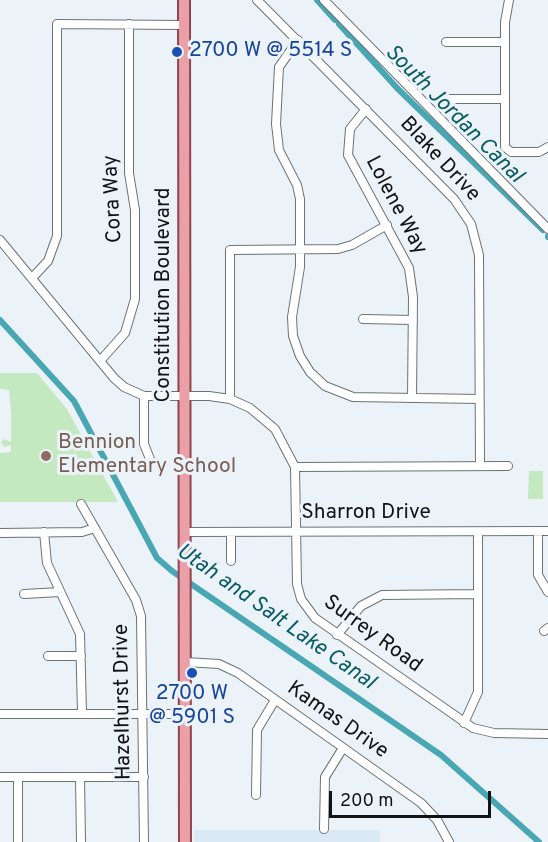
<!DOCTYPE html>
<style>
body{margin:0}
#map{position:relative;width:548px;height:842px;overflow:hidden;background:#ebf3f9;font-family:Overpass,sans-serif}
canvas{display:block}
.scale{position:absolute;left:329px;top:791px;width:162px;height:27px;box-sizing:border-box;border:3px solid #101214;border-top:0;padding-left:8px;font-size:18px;line-height:21px;white-space:nowrap;color:#101214;-webkit-text-stroke:4px #ebf3f9;paint-order:stroke}
</style>
<div id="map">
<canvas width="548" height="842"></canvas>
<div class="scale">200 m</div>
</div>
<script>
const ctx = document.querySelector('canvas').getContext('2d');
ctx.lineJoin = 'round';
function fill(path, color) { ctx.fillStyle = color; ctx.fill(path, 'evenodd'); }
const shape = rows => new Path2D(rows.map(r => 'M' + r).join(''));
function stroke(path, color, width, dash) { ctx.strokeStyle = color; ctx.lineWidth = width; ctx.lineCap = dash ? 'butt' : 'round'; ctx.setLineDash(dash || []); ctx.stroke(path); }
function drawText(font, color, halo, rows, align = 'center') {
  ctx.font = font + ' Overpass,sans-serif'; ctx.lineWidth = 6; ctx.setLineDash([]); ctx.textBaseline = 'middle'; ctx.strokeStyle = halo; ctx.fillStyle = color; for (const [text, x, y, turn = 0] of rows) {
    ctx.save(); ctx.translate(x, y); ctx.rotate((+turn || 0) * Math.PI / 180); ctx.textAlign = isNaN(turn) ? turn : align; if (halo) ctx.strokeText(text, 0, 0); ctx.fillText(text, 0, 0); ctx.restore();
  }
}
fill(shape([
 [194,830,380,830,380,842,194,842]
]), '#dbe9f5');
fill(shape([
 [0,373,37,373,67,409,118,502,0,502,0,453,11,452,11,445,4,447,1,442,4,439,11,442,11,412,9,390,0,389],
 [529,471,543,471,543,499,528,499]
]), '#c4e8c0');
stroke(shape([
 [317,0,335,20],
 [339,24,397,88,543,230],
 [548,236,548,237],
 [0,320,74,401,157,558,172,571,441,755,539,842]
]), '#49a6b3', 6);
const minor = shape([
 [257,0,454,199,471,224,479,255,480,466],
 [324,0,548,229],
 [509,0,505,22,505,147,511,152,539,152,548,147],
 [298,40,279,67,276,124,279,150,297,185,300,199,300,267,292,317,293,336,300,356,310,372,325,386,353,397,479,399],
 [446,42,505,42],
 [444,99,505,99],
 [366,109,350,129,348,155,409,268,413,297,412,398],
 [0,240,114,378,124,387,144,396,209,396,230,399,250,408,275,429,295,467,297,584,301,599,315,618,473,728,494,733,548,734],
 [32,278,48,261,57,236,57,24,184,25],
 [363,319,413,320],
 [100,361,125,333,135,299,135,210,129,173,129,24],
 [144,396,144,444,150,459],
 [230,399,230,250,338,249,352,245,387,225],
 [295,467,508,466],
 [81,504,136,600,141,616,144,842],
 [538,531,538,575,548,592],
 [44,532,47,563,80,634,82,713],
 [185,532,548,531],
 [231,532,231,561],
 [0,533,82,532,95,528],
 [24,594,60,592],
 [544,631,548,628],
 [337,635,361,606,382,595,478,594],
 [48,656,81,656],
 [185,662,219,664,238,673,421,803,437,820,449,842],
 [0,714,185,714],
 [464,723,478,692,478,532],
 [0,777,144,777],
 [18,777,18,842],
 [80,777,81,842],
 [256,795,257,730,275,700],
 [324,829,325,777,343,748]
]);
const major = shape([
 [184,0,185,842]
]);
stroke(minor, '#6b7277', 10);
stroke(major, '#93454e', 14);
stroke(minor, '#fff', 8);
stroke(major, '#e9a0a8', 10);
for (const [x, y, r, color] of [
 [177,52,6,"#1a4fb4"],
 [46,456,6,"#8d6e63"],
 [192,673,6,"#1a4fb4"]
]) { const dot = new Path2D(); dot.arc(x, y, r, 0, 2 * Math.PI); ctx.fillStyle = color; ctx.fill(dot); stroke(dot, '#ebf3f9', 2); }
drawText('21px', '#164399', '#ebf3f9', [
 ["2700 W @ 5514 S",189,52],
 ["2700 W",192,695,"center"],
 ["@ 5901 S",192,719,"center"]
], 'left');
drawText('21px', '#101214', '#ebf3f9', [
 ["Blake Drive",439,160,47],
 ["Cora Way",114,199,-93],
 ["Lolene Way",395,206,62],
 ["Constitution Boulevard",165,295,-90],
 ["Sharron Drive",366,514],
 ["Surrey Road",372,635,36],
 ["Hazelhurst Drive",124,702,-91],
 ["Kamas Drive",337,721,35]
]);
drawText('21px', '#785e54', '#ebf3f9', [
 ["Bennion",58,444],
 ["Elementary School",58,468]
], 'left');
drawText('italic 22px', '#095b65', '#ebf3f9', [
 ["South Jordan Canal",453,115,45],
 ["Utah and Salt Lake Canal",275,618,35]
]);
</script>
